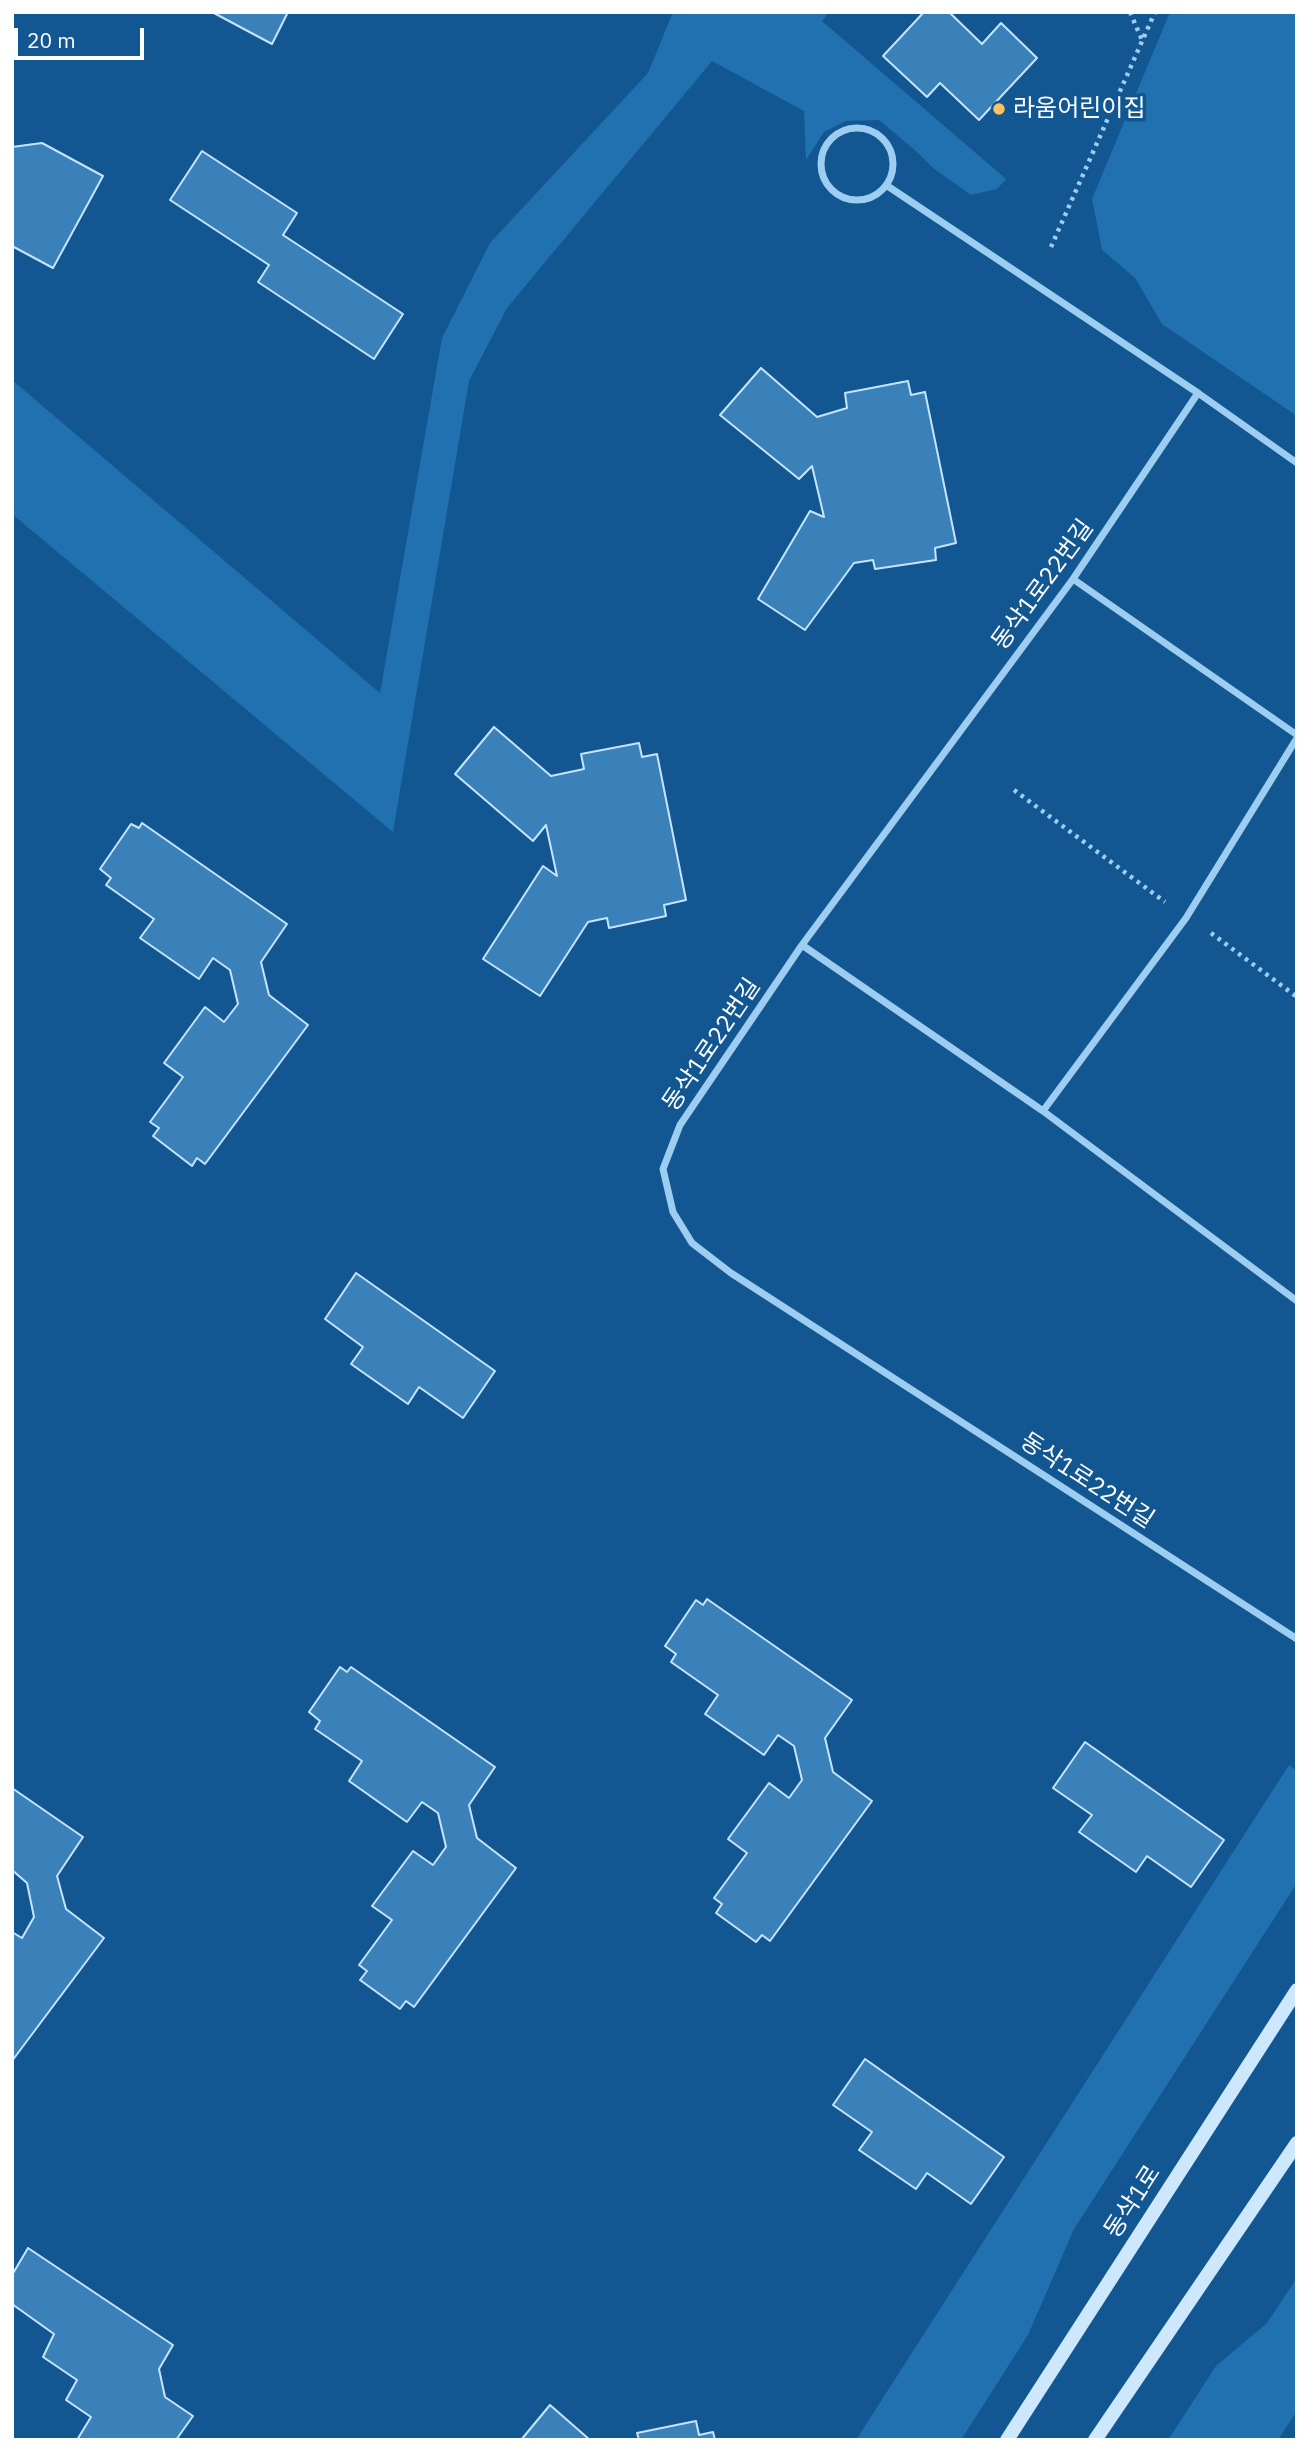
<!DOCTYPE html>
<meta charset="utf-8">
<style>
body{margin:0}
#map{position:relative;width:1309px;height:2452px;overflow:hidden;background:#125792;font-family:"IBM Plex Sans",sans-serif}
canvas{display:block}
.frame{position:absolute;inset:0;border:14px solid #fff;pointer-events:none}
.scale{position:absolute;left:14px;top:28px;width:130px;height:32px;box-sizing:border-box;border:4px solid #fff;border-top:0;padding-left:9px;font-size:21px;line-height:24px;white-space:nowrap;color:#fff;-webkit-text-stroke:5px #125792;paint-order:stroke}
</style>
<div id="map">
<canvas width="1309" height="2452"></canvas>
<div class="frame"></div>
<div class="scale">20 m</div>
</div>
<script>
const ctx = document.querySelector('canvas').getContext('2d');
ctx.lineJoin = 'round';
function fill(path, color) { ctx.fillStyle = color; ctx.fill(path, 'evenodd'); }
const shape = rows => new Path2D(rows.map(r => 'M' + r).join(''));
function stroke(path, color, width, dash) { ctx.strokeStyle = color; ctx.lineWidth = width; ctx.lineCap = dash ? 'butt' : 'round'; ctx.setLineDash(dash || []); ctx.stroke(path); }
function drawText(font, color, halo, rows, align = 'center') {
  ctx.font = font + ' "IBM Plex Sans","Noto Sans KR",sans-serif'; ctx.lineWidth = 7; ctx.setLineDash([]); ctx.textBaseline = 'middle'; ctx.strokeStyle = halo; ctx.fillStyle = color; for (const [text, x, y, turn = 0] of rows) {
    ctx.save(); ctx.translate(x, y); ctx.rotate((+turn || 0) * Math.PI / 180); ctx.textAlign = isNaN(turn) ? turn : align; if (halo) ctx.strokeText(text, 0, 0); ctx.fillText(text, 0, 0); ctx.restore();
  }
}
fill(shape([
 [673,12,829,12,822,21,1006,179,997,189,971,195,933,168,917,152,879,120,846,121,824,132,806,160,804,111,712,61,507,308,469,381,393,832,12,514,12,380,380,693,442,338,490,243,648,73],
 [1170,12,1297,12,1297,416,1162,324,1135,278,1102,250,1092,199],
 [1289,1765,1297,1771,1297,1883,1074,2229,1028,2335,961,2440,856,2440],
 [1297,2278,1297,2411,1278,2440,1168,2440,1216,2366,1267,2323]
]), '#2170af');
const building = shape([
 [212,12,288,12,272,44,212,12],
 [924,12,949,12,982,44,1001,23,1037,58,979,120,940,83,927,97,883,56,924,12],
 [42,143,103,176,53,268,12,246,12,147,42,143],
 [202,151,297,213,283,235,403,314,374,359,258,282,269,265,170,200,202,151],
 [761,368,817,417,847,408,845,393,908,381,911,395,925,392,956,543,935,548,936,560,875,569,873,560,854,563,805,630,758,599,810,511,824,517,812,466,799,479,720,415,761,368],
 [494,727,551,776,584,769,581,754,639,743,642,757,657,754,686,900,664,905,666,916,609,928,607,918,588,922,540,996,483,959,543,866,557,876,546,825,533,841,455,774,494,727],
 [142,823,287,924,261,962,269,995,308,1025,205,1164,197,1158,192,1166,153,1136,159,1128,150,1122,183,1077,164,1063,205,1007,224,1022,238,1004,230,970,213,958,199,979,140,938,154,919,106,885,111,878,100,869,131,824,139,828,142,823],
 [356,1273,495,1371,463,1418,419,1387,408,1404,351,1364,363,1347,325,1319,356,1273],
 [707,1599,852,1700,825,1738,833,1772,872,1801,770,1941,762,1935,756,1942,716,1913,722,1904,714,1898,747,1853,728,1839,769,1783,789,1798,802,1780,794,1746,778,1735,764,1755,705,1714,718,1695,671,1662,676,1654,665,1646,696,1600,703,1605,707,1599],
 [340,1667,347,1672,351,1667,495,1767,469,1805,477,1838,516,1868,414,2007,406,2001,400,2009,360,1980,367,1971,359,1965,392,1920,372,1906,413,1851,433,1865,446,1847,438,1813,422,1802,407,1822,349,1781,362,1761,315,1729,320,1721,309,1712,340,1667],
 [1085,1742,1224,1840,1191,1887,1147,1856,1136,1872,1079,1832,1092,1815,1053,1788,1085,1742],
 [12,1788,83,1837,57,1876,66,1909,104,1938,12,2061,12,1932,22,1938,34,1917,27,1883,12,1870,12,1788],
 [865,2059,1004,2157,971,2204,927,2173,916,2189,859,2150,872,2132,833,2105,865,2059],
 [28,2248,173,2345,159,2369,165,2397,193,2416,176,2440,77,2440,91,2417,66,2400,77,2380,43,2357,54,2334,12,2304,12,2275,28,2248],
 [550,2405,590,2440,521,2440,550,2405],
 [696,2421,699,2435,713,2432,715,2440,639,2440,637,2433,696,2421]
]);
fill(building, '#3a81ba');
stroke(building, '#c6e5fd', 2);
stroke(shape([
 [1130,12,1142,40],
 [1051,247,1155,12],
 [1014,790,1165,902],
 [1211,933,1297,997]
]), '#9ecdf2', 4.5, [3.5, 5]);
stroke(shape([
 '821 164a36 36 0 1 1 72 0a36 36 0 1 1-72 0Z',
 [886,185,1198,393],
 [1297,463,1198,393,1073,579,802,945,680,1125,663,1169,673,1212,692,1243,731,1273,1297,1639],
 [1073,579,1297,735],
 [802,945,1043,1111,1297,1301],
 [1043,1111,1186,918,1297,738]
]), '#9ecdf2', 7);
stroke(shape([
 [1007,2440,1297,1990],
 [1095,2440,1297,2143]
]), '#cde7fc', 14);
for (const [x, y, r, color] of [
 [999,109,7,"#ffc060"]
]) { const dot = new Path2D(); dot.arc(x, y, r, 0, 2 * Math.PI); ctx.fillStyle = color; ctx.fill(dot); stroke(dot, '#125792', 2.5); }
drawText('24px', '#fff', '#125792', [
 ["라움어린이집",1013,109]
], 'left');
drawText('24px', '#fff', '#125792', [
 ["동삭1로22번길",1043,585,-54],
 ["동삭1로22번길",712,1045,-56],
 ["동삭1로22번길",1087,1481,33],
 ["동삭1로",1133,2202,-57]
]);
</script>
